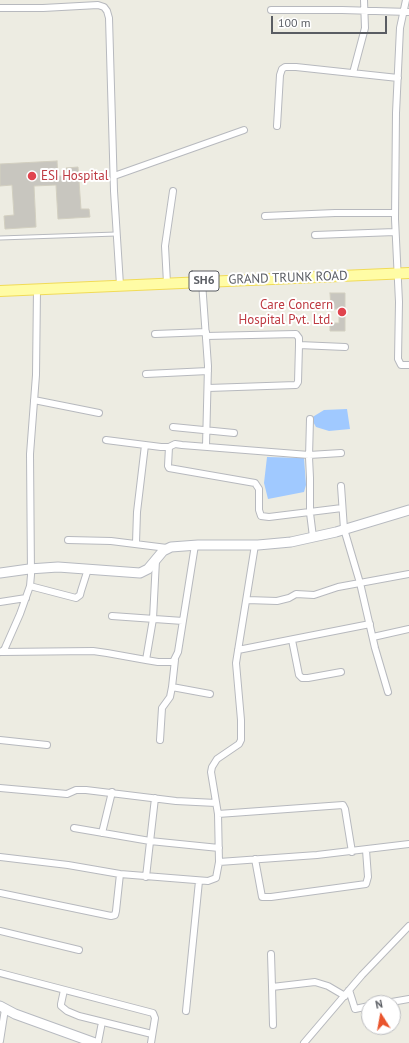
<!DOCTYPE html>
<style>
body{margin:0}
#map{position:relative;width:409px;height:1043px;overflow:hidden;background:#edece2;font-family:"PT Sans",sans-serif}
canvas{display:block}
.north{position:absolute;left:361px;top:995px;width:40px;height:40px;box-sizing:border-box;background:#fff;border:1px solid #bdbec1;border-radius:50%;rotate:349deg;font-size:11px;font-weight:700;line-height:16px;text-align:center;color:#5a5d63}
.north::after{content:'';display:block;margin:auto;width:14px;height:18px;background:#e9542c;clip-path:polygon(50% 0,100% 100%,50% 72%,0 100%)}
.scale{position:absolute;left:271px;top:16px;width:116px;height:18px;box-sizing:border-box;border:2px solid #5a5d63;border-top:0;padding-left:5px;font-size:12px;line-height:14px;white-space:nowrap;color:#5a5d63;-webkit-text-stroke:3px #fff;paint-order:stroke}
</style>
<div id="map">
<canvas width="409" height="1043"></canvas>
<div class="north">N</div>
<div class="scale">100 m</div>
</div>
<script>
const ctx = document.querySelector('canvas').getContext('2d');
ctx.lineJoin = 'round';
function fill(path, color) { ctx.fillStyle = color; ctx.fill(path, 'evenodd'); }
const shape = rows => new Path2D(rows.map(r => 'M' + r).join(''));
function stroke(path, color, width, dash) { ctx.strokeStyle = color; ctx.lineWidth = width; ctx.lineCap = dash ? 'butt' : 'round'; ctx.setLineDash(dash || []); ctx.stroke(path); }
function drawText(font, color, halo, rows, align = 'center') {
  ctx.font = font + ' "PT Sans",sans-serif'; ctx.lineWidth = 4; ctx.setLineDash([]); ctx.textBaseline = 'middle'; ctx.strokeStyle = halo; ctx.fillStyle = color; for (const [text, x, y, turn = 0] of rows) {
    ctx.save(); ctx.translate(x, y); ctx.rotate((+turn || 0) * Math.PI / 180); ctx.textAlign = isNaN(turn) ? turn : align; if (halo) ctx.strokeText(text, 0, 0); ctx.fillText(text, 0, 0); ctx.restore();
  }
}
fill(shape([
 [347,409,350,429,329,431,316,427,311,418,324,410],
 [267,457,304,458,306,485,304,492,268,499,264,483]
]), '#a0c9ff');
const building = shape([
 [57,161,58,176,66,176,66,168,78,167,81,209,89,209,90,217,58,219,56,185,34,186,36,227,5,229,4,216,14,215,12,185,0,186,0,164,57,161],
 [330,293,345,293,345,331,330,331,330,323,339,323,339,309,331,309,330,293]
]);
fill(building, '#c8c6bf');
stroke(building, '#d2cfc0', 1);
const lane = shape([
 [0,238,116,234]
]);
const street = shape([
 [406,0,400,28,396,113,395,219,399,302,398,359,401,365,409,365],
 [0,8,43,8,98,5,104,7,107,11,109,18,114,191,120,285],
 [271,10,342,10,409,12],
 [353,73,365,28,364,0],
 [277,126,280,75,282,69,285,67,296,67,398,78],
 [114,176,244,130],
 [265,216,335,213,395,213],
 [315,235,395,232],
 [202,282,208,366,206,446],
 [167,283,165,246,173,191],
 [155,334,206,332],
 [206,336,296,334,299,338,299,345],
 [146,374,208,371],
 [208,388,296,385,298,382,299,345,345,347],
 [34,400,99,413],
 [310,419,309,457,310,478,310,513,313,537],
 [173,427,234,433],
 [106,440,161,447,169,447,175,444,182,445,309,455,341,453],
 [169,447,168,466,169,468,255,483,259,489,259,510,261,516,269,517,342,508],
 [341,486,344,529,360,583,375,648,388,692],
 [68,540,111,541,167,548],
 [136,543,137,512,145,445],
 [30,586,76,598,80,595,81,591,88,569],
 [247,600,277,601,289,598,296,594,314,595,338,587,409,574],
 [0,602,26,598],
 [112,616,183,621],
 [373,637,409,629],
 [292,640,299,675,302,678,308,678,341,672],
 [238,650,370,624],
 [0,652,4,650,5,648,20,614,30,586,31,575,30,454,36,375,37,289],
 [2,652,93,651,107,653,146,660,158,662,173,662,178,652,195,545],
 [146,660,153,619,156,560],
 [175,660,172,687,210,694],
 [0,740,47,745],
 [160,740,162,708,170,697,172,687],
 [0,788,67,794,76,790,86,790,176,801,216,803],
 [218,814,343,805,345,809,352,852],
 [74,828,150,841,219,848],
 [102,833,112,792],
 [0,857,68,865,120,874,208,881,216,878,219,862,218,814,211,772,212,767,217,759,239,744,241,740,241,720,236,663,255,545],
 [255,859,262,897,271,897,366,884,368,877,366,850],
 [219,862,317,855,409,844],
 [146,877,155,798],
 [0,893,111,916,115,915,116,911,120,874],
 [0,931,79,950],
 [271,954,272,987],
 [0,973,153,1013,155,1018,151,1043],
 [64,990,61,1004,61,1006,67,1011,79,1016,152,1034],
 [349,990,355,1009,369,1006],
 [386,1003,409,999],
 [186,1011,199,881],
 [273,1025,272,987,315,982,328,986,345,996],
 [0,1041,5,1009],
 [98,1043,102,1022],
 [304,1043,362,975,409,926]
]);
const secondary = shape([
 [0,573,29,569,58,567,140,573,148,569,163,551,171,547,198,545,258,545,291,542,336,532,409,510],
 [0,1006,15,1014,95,1043]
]);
const primary = shape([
 [0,291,409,273]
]);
stroke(lane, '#b7b9be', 5);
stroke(street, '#b7b9be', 8);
stroke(secondary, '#b7bac0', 11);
stroke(primary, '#f1db57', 12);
stroke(lane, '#fff', 3);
stroke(street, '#fff', 6);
stroke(secondary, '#fff', 9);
stroke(primary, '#fffca5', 10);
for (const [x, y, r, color] of [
 [32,176,5,"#e0444e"],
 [342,312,5,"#e0444e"]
]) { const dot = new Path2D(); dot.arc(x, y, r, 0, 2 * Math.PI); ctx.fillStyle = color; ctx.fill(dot); stroke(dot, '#fff', 1.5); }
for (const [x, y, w] of [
 [204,281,30]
]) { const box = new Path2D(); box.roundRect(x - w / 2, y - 10, w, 20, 3); ctx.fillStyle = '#fff'; ctx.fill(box); stroke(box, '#5a5d63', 1); }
drawText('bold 12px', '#5a5d63', null, [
 ["SH6",204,281]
]);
drawText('13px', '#be3a42', '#fff', [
 ["ESI Hospital",41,176],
 ["Care Concern",333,305,"right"],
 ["Hospital Pvt. Ltd.",333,320,"right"]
], 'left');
drawText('13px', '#5a5d63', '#fff', [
 ["GRAND TRUNK ROAD",288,278,-2]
]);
</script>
